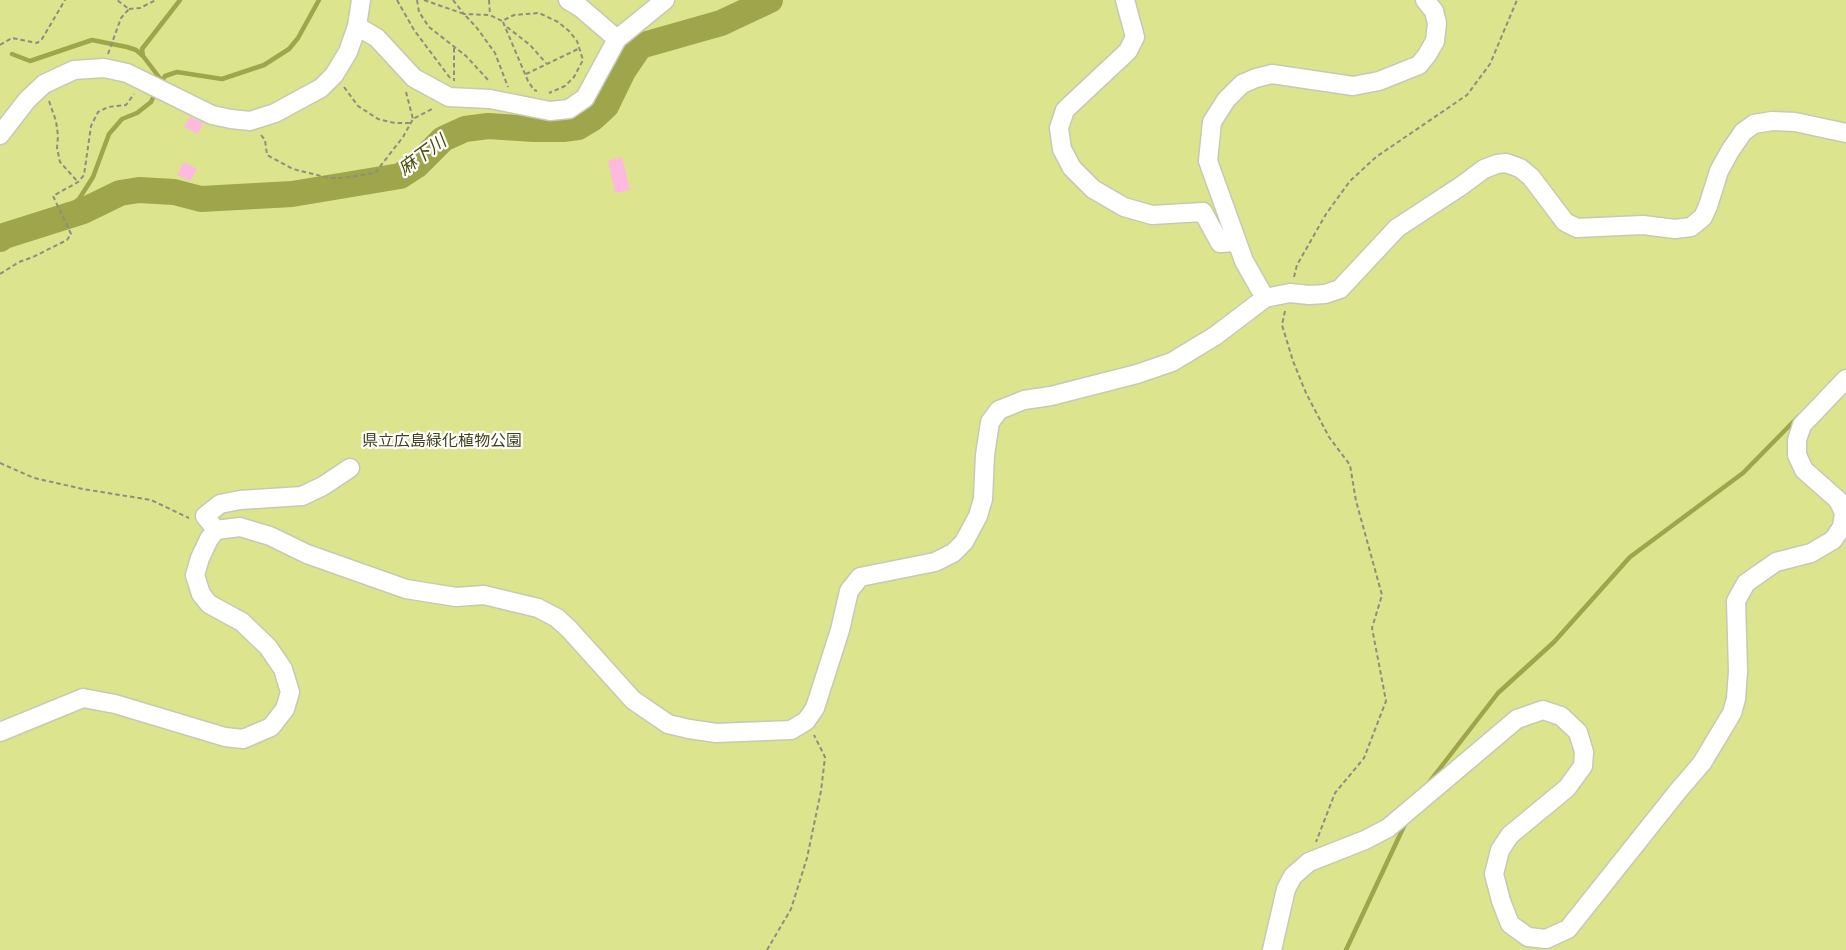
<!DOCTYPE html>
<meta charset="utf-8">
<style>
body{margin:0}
canvas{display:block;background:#f0f3da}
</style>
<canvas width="1846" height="950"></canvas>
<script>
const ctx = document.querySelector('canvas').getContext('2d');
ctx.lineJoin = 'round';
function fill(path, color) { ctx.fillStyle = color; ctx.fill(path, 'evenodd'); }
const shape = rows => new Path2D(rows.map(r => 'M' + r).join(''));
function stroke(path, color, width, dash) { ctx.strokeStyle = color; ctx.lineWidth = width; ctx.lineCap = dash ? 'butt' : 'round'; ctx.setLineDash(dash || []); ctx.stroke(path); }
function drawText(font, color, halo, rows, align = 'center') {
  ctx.font = font + ' "DejaVu Sans","Noto Sans JP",sans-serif'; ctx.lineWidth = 4.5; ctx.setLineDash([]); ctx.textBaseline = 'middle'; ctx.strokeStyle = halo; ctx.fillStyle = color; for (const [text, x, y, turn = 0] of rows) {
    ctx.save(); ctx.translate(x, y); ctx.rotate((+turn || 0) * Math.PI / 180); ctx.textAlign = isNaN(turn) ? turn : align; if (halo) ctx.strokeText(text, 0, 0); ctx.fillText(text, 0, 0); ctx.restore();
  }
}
fill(shape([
 [0,0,1846,0,1846,950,0,950]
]), '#dce48e');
stroke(shape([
 [12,54,30,61,92,40,127,47,136,50,143,56],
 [162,81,143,56,142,49,180,0],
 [161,83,165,76,177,72,222,79,264,65,289,49,298,38,319,0],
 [55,219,79,199,93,177,109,134,122,119,137,113,151,102,156,91],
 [1427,785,1498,693,1554,642,1630,557,1743,473,1798,417],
 [1346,950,1405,824]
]), '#9ea54a', 4.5);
stroke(shape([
 [0,239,4,236,83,211,120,193,139,190,174,192,201,199,292,194,400,176,417,165,443,139,465,129,488,126,534,129,563,129,578,127,593,118,606,106,623,71,640,46,721,23,770,0]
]), '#9ea54a', 26);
fill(shape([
 [190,117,203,123,198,134,184,127],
 [622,157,630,190,615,193,608,161],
 [184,162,197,169,190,181,177,175]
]), '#feb9de');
const minor = shape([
 [568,0,581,8,617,39],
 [1125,0,1135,37,1128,51,1065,110,1059,128,1062,149,1072,168,1093,189,1124,207,1152,215,1203,212,1220,243,1237,242],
 [357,26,377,38,414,78,449,97,490,99,550,111,569,109,585,98,617,39,665,0],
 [0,135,27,100,44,84,74,70,104,68,127,73,212,115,231,119,250,121,275,113,321,88,334,75,348,52,357,26,361,0],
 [1265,298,1244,261,1208,161,1212,122,1226,100,1242,84,1256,78,1272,74,1353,86,1379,81,1419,65,1427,55,1435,41,1437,23,1434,11,1425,0],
 [216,530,205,516,220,504,240,500,302,496,323,486,350,468],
 [0,732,83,698,115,704,225,737,243,739,271,727,285,709,290,692,283,669,268,647,242,622,209,604,201,594,195,575,200,558,209,539,216,530,240,527,270,536,307,554,406,589,456,597,484,595,538,608,557,618,569,629,633,700,668,724,689,729,716,733,791,730,806,721,815,708,840,630,849,591,860,577,935,562,953,553,964,542,978,516,983,499,985,455,990,422,999,410,1024,400,1051,396,1137,374,1172,362,1215,336,1265,298,1290,293,1309,295,1325,294,1340,289,1397,228,1461,186,1484,169,1497,164,1506,163,1520,168,1531,177,1565,222,1577,228,1643,225,1675,229,1691,227,1703,217,1708,206,1719,171,1730,151,1743,132,1754,124,1772,121,1795,122,1846,133],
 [1272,950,1286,889,1293,876,1309,862,1365,840,1388,828,1517,719,1543,710,1561,716,1578,732,1584,752,1583,766,1567,788,1510,835,1500,850,1494,874,1501,901,1510,924,1528,937,1546,939,1568,929,1678,791,1702,763,1732,713,1736,699,1738,671,1736,601,1746,583,1776,562,1811,553,1833,540,1842,527,1844,513,1838,500,1804,470,1797,455,1797,440,1802,425,1846,379]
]);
stroke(minor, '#c7cab1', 21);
stroke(shape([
 [397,0,414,30,450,78],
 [417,0,419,12,429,27,466,56,490,82],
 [424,0,464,14,477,28,495,53,508,87],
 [453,0,464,14,490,15,502,21,514,15,539,13,558,22,569,31,577,41,583,60,574,77,565,86,549,93],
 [489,0,490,15],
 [129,9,140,8,156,0],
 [503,22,528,81,534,90,537,91],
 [507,27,530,45,546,63],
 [0,45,12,38,37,43,42,39,65,0],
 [454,48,454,81],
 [108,54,121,18,129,9,117,0],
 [526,74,580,48],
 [344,87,358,106,378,119,395,123,411,123],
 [406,92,413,119],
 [49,101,56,121,58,136,57,148,60,162,78,182],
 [261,135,265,140,267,155,293,169,329,178,343,178,375,173,403,137,413,119,434,108],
 [0,274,19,262,33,257,67,240,71,234,53,196,78,182,84,175,91,126,98,112,108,107,126,105,134,94],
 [1294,277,1297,265,1326,214,1350,181,1376,157,1467,95,1490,64,1517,0],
 [1285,311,1282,325,1293,361,1306,393,1329,437,1350,465,1356,501,1382,595,1372,628,1386,701,1364,758,1335,793,1316,842],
 [0,463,34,478,83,489,151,500,189,518],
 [767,950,791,909,807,858,821,791,825,757,814,735]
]), '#8d8f7d', 2, [4.5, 3]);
stroke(minor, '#fff', 18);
drawText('16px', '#3f421c', '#fff', [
 ["県立広島緑化植物公園",442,442]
]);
drawText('italic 18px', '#4b4e07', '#fff', [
 ["麻下川",423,156,-36]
]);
</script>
